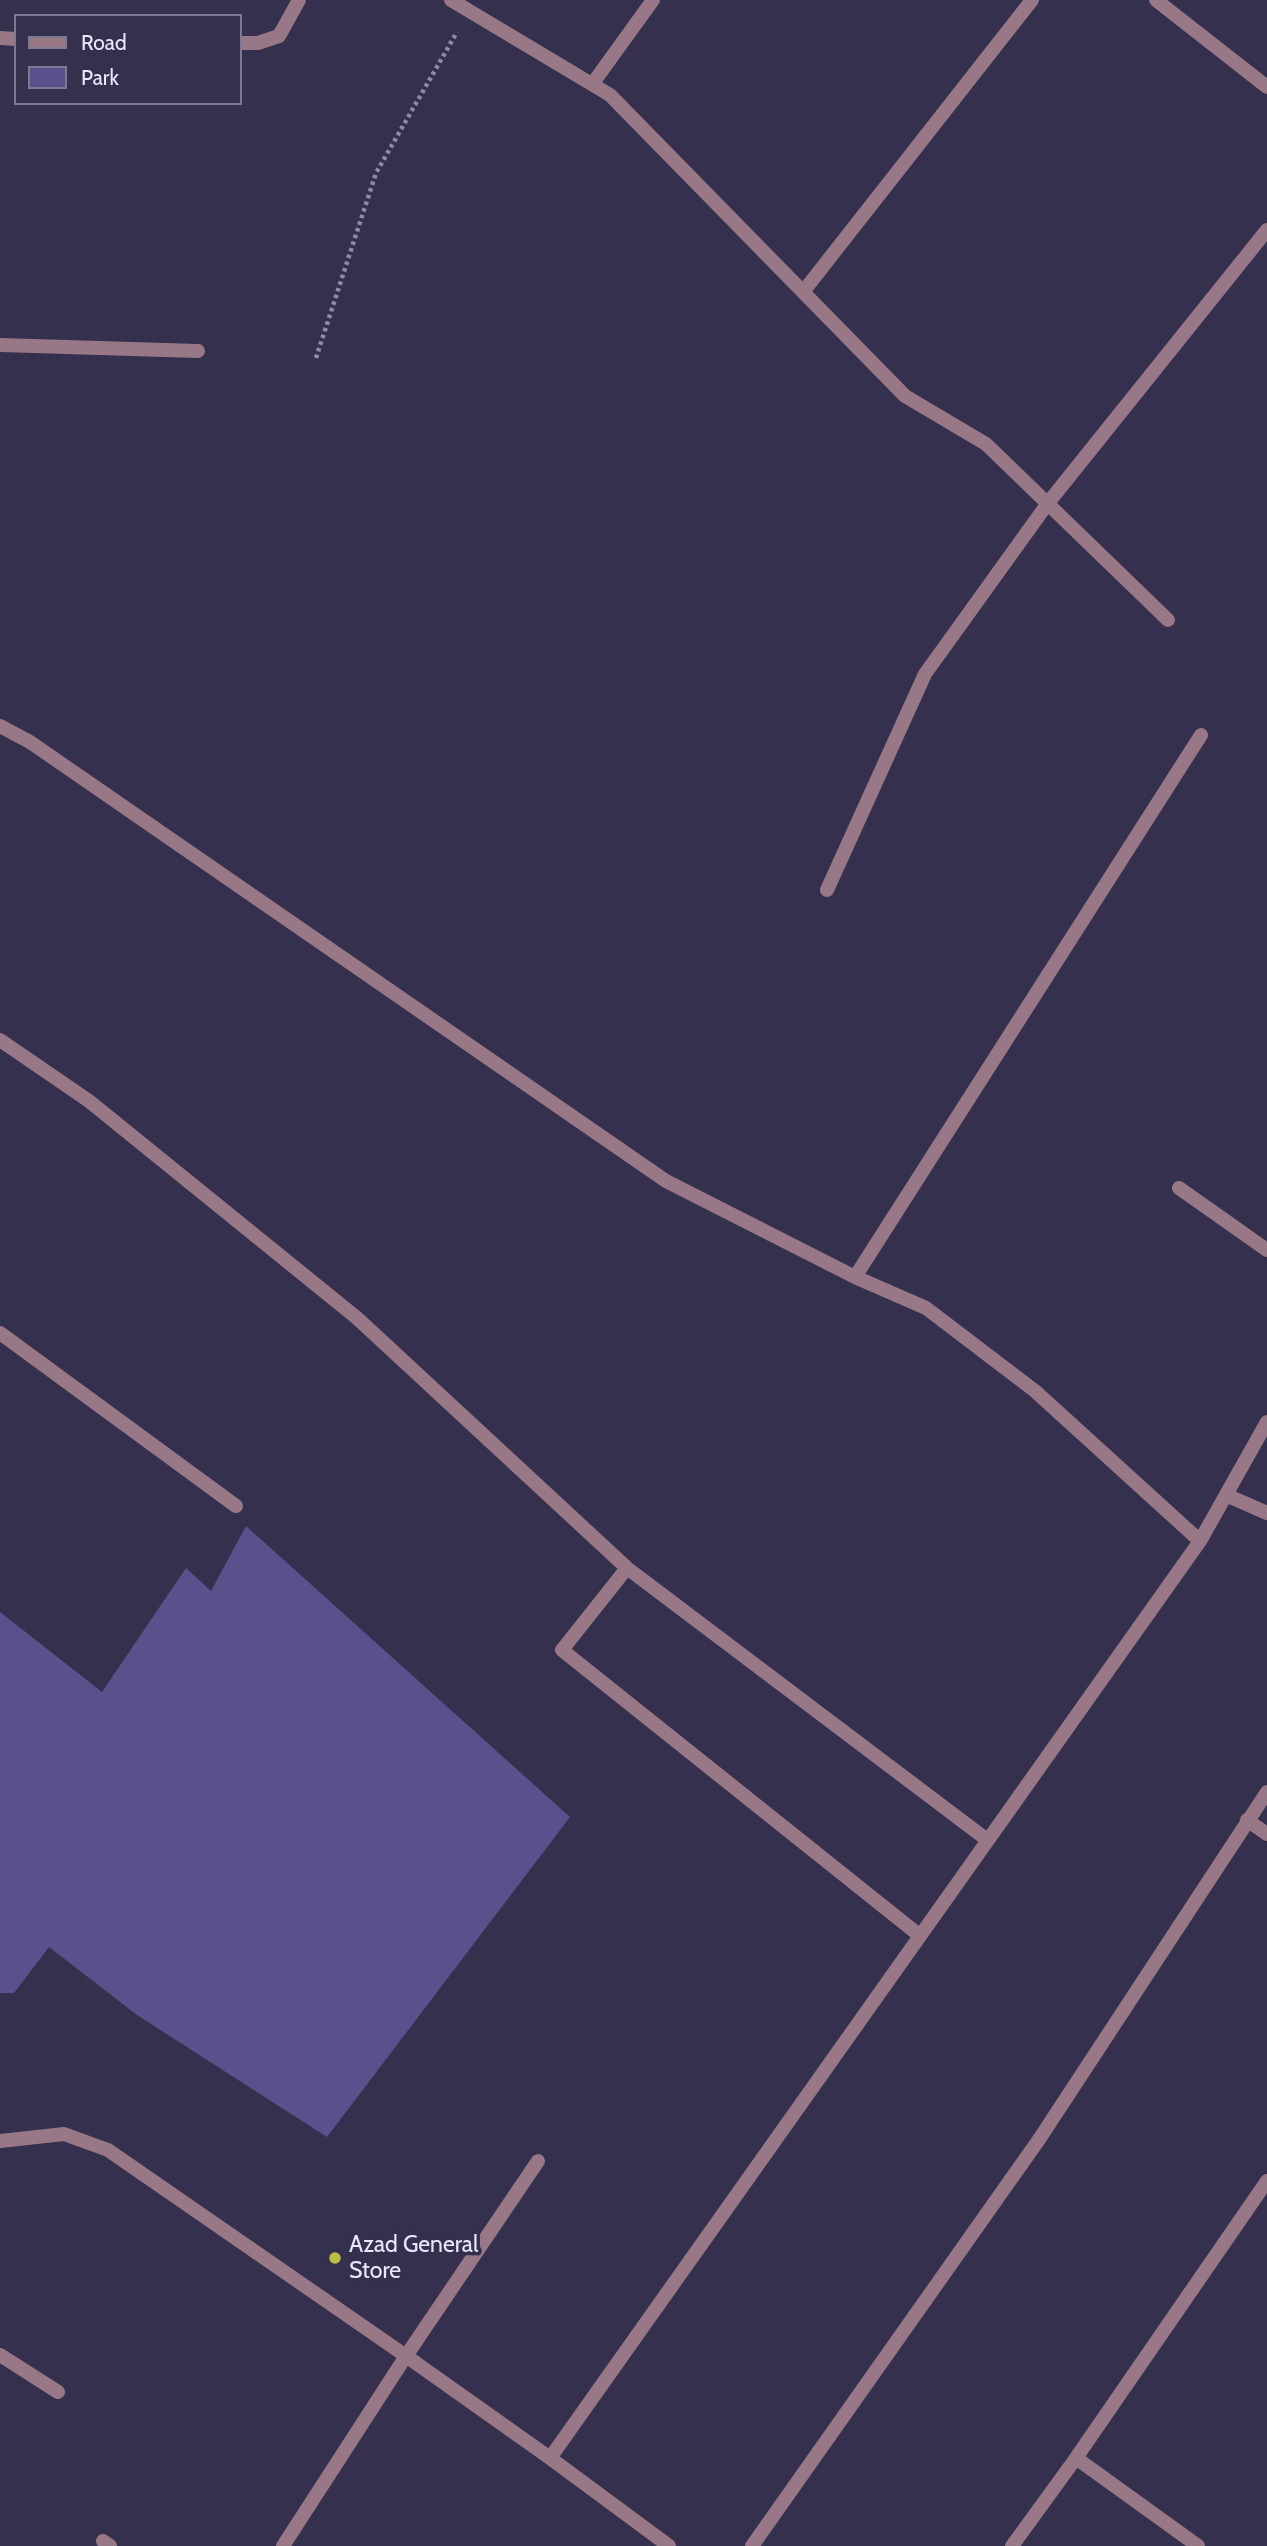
<!DOCTYPE html>
<style>
body{margin:0}
#map{position:relative;width:1267px;height:2546px;overflow:hidden;background:#34304e;font-family:Cabin,sans-serif}
canvas{display:block}
.legend{position:absolute;left:14px;top:14px;width:228px;height:91px;box-sizing:border-box;background:#34304e;border:2px solid #7c7993;margin:0;padding:9px 12px;list-style:none;font-size:21px;color:#e9e7fb}
.legend li{display:flex;align-items:center;gap:14px;height:35px}
.legend b{width:35px;border:2px solid #7c7993}
</style>
<div id="map">
<canvas width="1267" height="2546"></canvas>
<ul class="legend">
<li><b style="height:9px;background:#987786"></b>Road</li>
<li><b style="height:19px;background:#5a518c"></b>Park</li>
</ul>
</div>
<script>
const ctx = document.querySelector('canvas').getContext('2d');
ctx.lineJoin = 'round';
function fill(path, color) { ctx.fillStyle = color; ctx.fill(path, 'evenodd'); }
const shape = rows => new Path2D(rows.map(r => 'M' + r).join(''));
function stroke(path, color, width, dash) { ctx.strokeStyle = color; ctx.lineWidth = width; ctx.lineCap = dash ? 'butt' : 'round'; ctx.setLineDash(dash || []); ctx.stroke(path); }
function drawText(font, color, halo, rows, align = 'center') {
  ctx.font = font + ' Cabin,sans-serif'; ctx.lineWidth = 7; ctx.setLineDash([]); ctx.textBaseline = 'middle'; ctx.strokeStyle = halo; ctx.fillStyle = color; for (const [text, x, y, turn = 0] of rows) {
    ctx.save(); ctx.translate(x, y); ctx.rotate((+turn || 0) * Math.PI / 180); ctx.textAlign = isNaN(turn) ? turn : align; if (halo) ctx.strokeText(text, 0, 0); ctx.fillText(text, 0, 0); ctx.restore();
  }
}
fill(shape([
 [246,1526,570,1817,327,2137,137,2015,49,1947,14,1993,0,1993,0,1612,102,1692,186,1568,211,1591]
]), '#5a518c');
stroke(shape([
 [316,358,376,173,457,32]
]), '#8f8ca5', 4.5, [3.5, 3.5]);
stroke(shape([
 [451,0,610,95,905,396,986,444,1168,620],
 [1156,0,1267,87],
 [0,38,16,39],
 [240,43,258,43,279,36,299,0],
 [593,83,653,0],
 [803,292,1032,0],
 [0,345,198,351],
 [0,726,30,742,666,1181,855,1277,926,1308,1035,1391,1200,1541,1267,1422],
 [827,890,925,674,1048,503,1267,230],
 [0,1040,89,1101,357,1318,627,1568,986,1839],
 [1179,1188,1267,1250],
 [855,1277,1201,735],
 [0,1333,236,1506],
 [1226,1495,1267,1513],
 [627,1568,562,1650,919,1935],
 [1247,1820,1267,1834],
 [0,2141,64,2134,108,2150,406,2356,538,2161],
 [0,2355,58,2392],
 [1076,2458,1198,2546],
 [103,2541,110,2546],
 [283,2546,406,2356,550,2458],
 [669,2546,550,2458,1200,1541],
 [752,2546,1040,2138,1267,1792],
 [1012,2546,1076,2458,1267,2181]
]), '#987786', 14);
for (const [x, y, r, color] of [
 [335,2258,7,"#bebf42"]
]) { const dot = new Path2D(); dot.arc(x, y, r, 0, 2 * Math.PI); ctx.fillStyle = color; ctx.fill(dot); stroke(dot, '#34304e', 2.5); }
drawText('23px', '#e9e7fb', '#34304e', [
 ["Azad General",349,2245],
 ["Store",349,2271]
], 'left');
</script>
